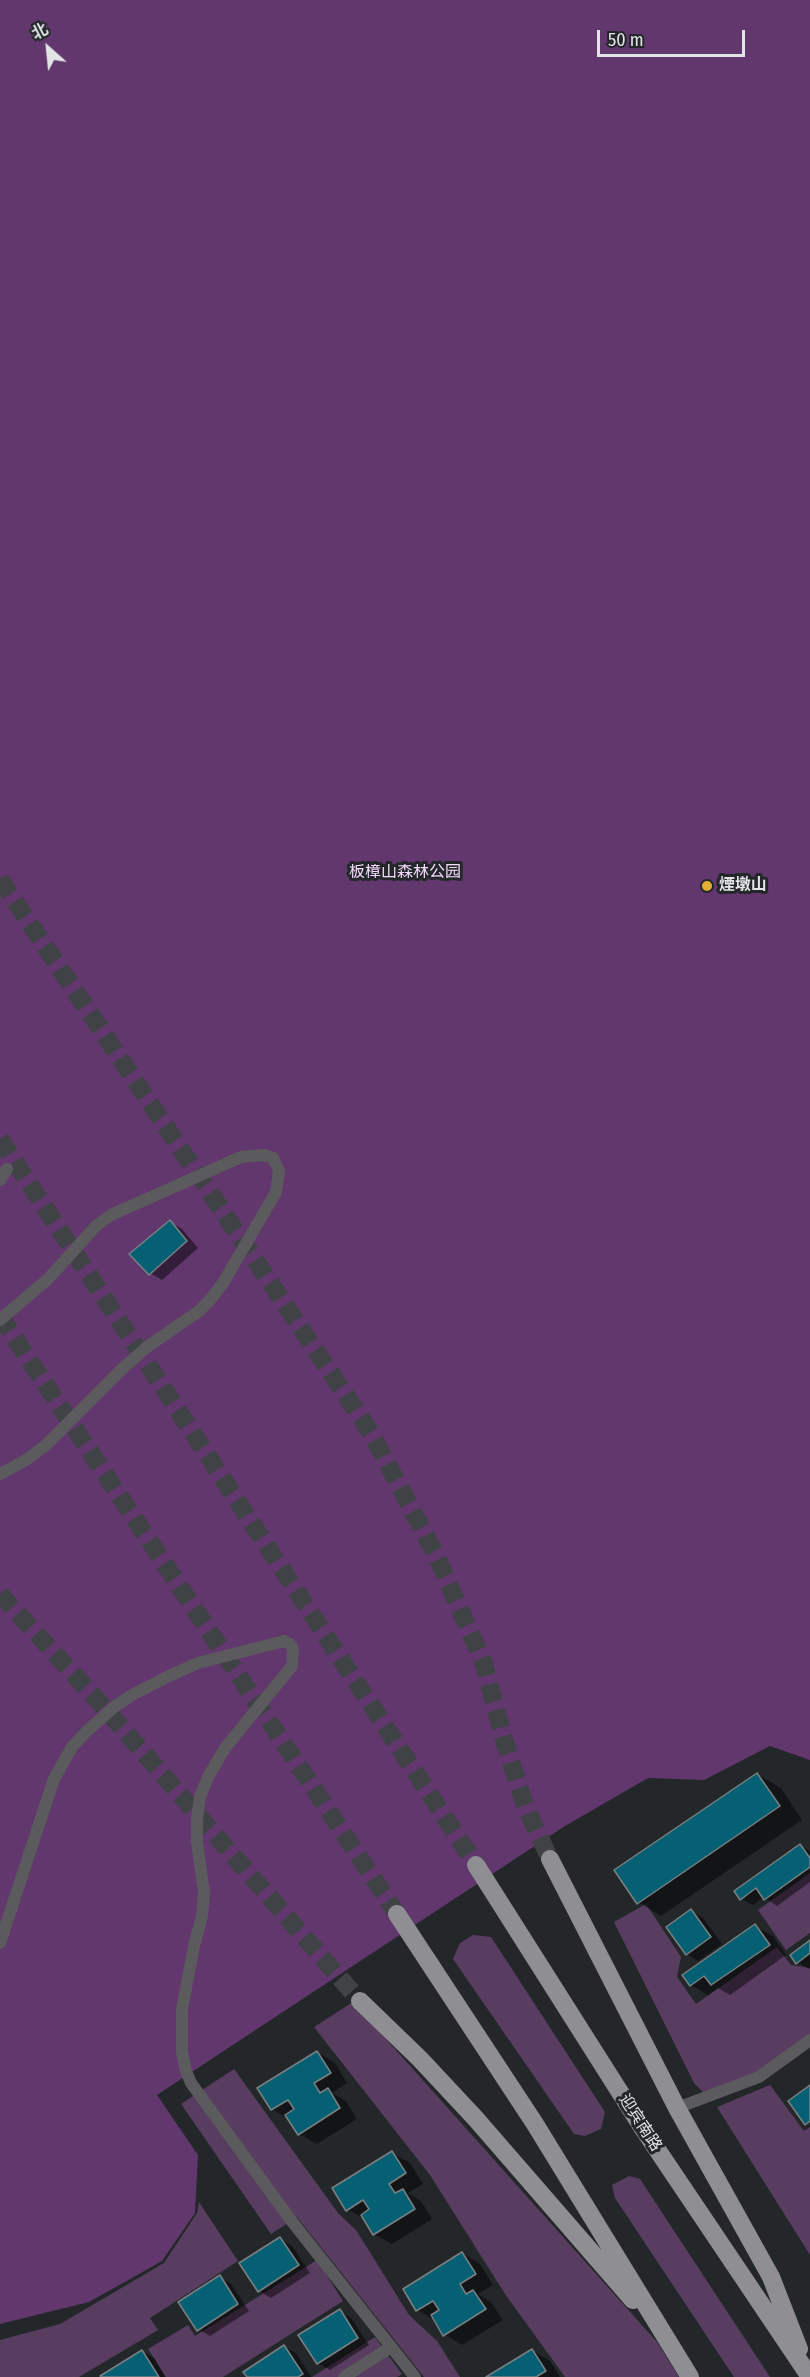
<!DOCTYPE html>
<meta charset="utf-8">
<style>
body{margin:0}
#map{position:relative;width:810px;height:2377px;overflow:hidden;background:#24272a;font-family:"Fira Sans Condensed","Noto Sans SC",sans-serif}
canvas{display:block}
.north{position:absolute;left:18px;top:18px;width:60px;height:60px;-webkit-text-stroke:4px #24272a;paint-order:stroke;rotate:333deg;font-size:16px;font-weight:700;line-height:24px;text-align:center;color:#e2e4e6}
.north::after{content:'';display:block;margin:auto;width:21px;height:27px;background:#e2e4e6;clip-path:polygon(50% 0,100% 100%,50% 72%,0 100%)}
.scale{position:absolute;left:597px;top:30px;width:148px;height:27px;box-sizing:border-box;border:3px solid #e2e4e6;border-top:0;padding-left:8px;font-size:18px;line-height:21px;white-space:nowrap;color:#e2e4e6;-webkit-text-stroke:4px #24272a;paint-order:stroke}
</style>
<div id="map">
<canvas width="810" height="2377"></canvas>
<div class="north">北</div>
<div class="scale">50 m</div>
</div>
<script>
const ctx = document.querySelector('canvas').getContext('2d');
ctx.lineJoin = 'round';
function fill(path, color) { ctx.fillStyle = color; ctx.fill(path, 'evenodd'); }
const shape = rows => new Path2D(rows.map(r => 'M' + r).join(''));
function stroke(path, color, width, dash) { ctx.strokeStyle = color; ctx.lineWidth = width; ctx.lineCap = dash ? 'butt' : 'round'; ctx.setLineDash(dash || []); ctx.stroke(path); }
function drawText(font, color, halo, rows, align = 'center') {
  ctx.font = font + ' "Fira Sans Condensed","Noto Sans SC",sans-serif'; ctx.lineWidth = 6; ctx.setLineDash([]); ctx.textBaseline = 'middle'; ctx.strokeStyle = halo; ctx.fillStyle = color; for (const [text, x, y, turn = 0] of rows) {
    ctx.save(); ctx.translate(x, y); ctx.rotate((+turn || 0) * Math.PI / 180); ctx.textAlign = isNaN(turn) ? turn : align; if (halo) ctx.strokeText(text, 0, 0); ctx.fillText(text, 0, 0); ctx.restore();
  }
}
fill(shape([
 [810,1873,810,1933,786,1950,758,1910],
 [646,1904,681,1957,677,1977,696,2004,777,1947,791,1965,810,1968,810,2034,757,2073,703,2092,694,2083,614,1922],
 [473,1935,491,1937,605,2112,601,2129,585,2136,574,2134,453,1959,460,1943],
 [353,2002,657,2342,679,2377,565,2377,505,2294,430,2175,314,2027],
 [234,2069,338,2213,356,2230,409,2315,437,2341,460,2377,424,2377,297,2217,271,2234,181,2104],
 [770,2085,804,2131,810,2127,810,2255,717,2107],
 [629,2176,640,2179,770,2377,734,2377,615,2198,612,2185],
 [199,2202,238,2261,150,2318,158,2330,79,2377,0,2377,0,2340,60,2324,164,2263,197,2213],
 [317,2260,343,2301,223,2377,166,2377,148,2349,188,2325,195,2336],
 [375,2337,402,2374,397,2377,312,2377]
]), '#583d60');
fill(shape([
 [0,0,810,0,810,1760,770,1746,704,1780,648,1778,565,1826,157,2095,198,2155,195,2213,162,2261,89,2302,0,2324]
]), '#61376d');
fill(shape([
 [171,1222,182,1229,198,1248,162,1280,150,1273],
 [757,1774,781,1788,802,1820,661,1916,638,1902],
 [800,1846,810,1851,810,1882,777,1906,764,1897,753,1905,743,1900,747,1895,742,1895,741,1898,736,1891],
 [691,1911,703,1918,722,1944,698,1961,687,1954],
 [755,1926,773,1936,786,1955,730,1995,718,1988,708,1995,691,1985],
 [810,1942,810,1968,809,1969,797,1962],
 [317,2052,335,2063,347,2083,332,2093,346,2101,357,2119,317,2144,299,2134,290,2120,272,2109],
 [392,2153,410,2163,423,2184,408,2193,421,2201,432,2219,392,2244,374,2234,366,2220,347,2209],
 [280,2239,292,2246,310,2273,271,2298,259,2291],
 [462,2253,480,2264,493,2285,478,2294,491,2302,503,2320,462,2345,444,2334,436,2321,418,2310],
 [220,2277,231,2284,249,2311,210,2336,198,2329],
 [340,2311,351,2318,369,2345,330,2370,318,2363,300,2336],
 [284,2347,296,2353,311,2377,248,2377],
 [532,2350,550,2361,560,2377,489,2377],
 [142,2352,154,2358,165,2377,102,2377]
]), '#0007');
const building = shape([
 [170,1220,187,1241,149,1275,129,1254,170,1220],
 [757,1773,780,1806,637,1904,614,1870,757,1773],
 [800,1844,810,1858,810,1867,764,1900,756,1888,740,1900,734,1891,800,1844],
 [691,1909,711,1937,686,1955,666,1927,691,1909],
 [755,1924,770,1945,711,1985,704,1976,690,1986,682,1975,755,1924],
 [810,1940,810,1953,796,1964,790,1955,810,1940],
 [317,2051,331,2073,314,2083,320,2093,328,2088,340,2108,298,2135,285,2115,294,2109,288,2100,271,2110,257,2088,317,2051],
 [810,2085,810,2121,805,2125,788,2101,810,2085],
 [392,2151,406,2173,389,2184,395,2193,403,2189,415,2209,373,2235,361,2215,369,2209,363,2200,346,2211,332,2188,392,2151],
 [280,2237,299,2265,258,2292,239,2263,280,2237],
 [462,2252,476,2274,460,2284,466,2294,473,2290,486,2309,443,2336,431,2315,439,2310,433,2301,416,2311,403,2289,462,2252],
 [220,2275,238,2304,197,2331,178,2302,220,2275],
 [340,2309,358,2338,317,2364,298,2335,340,2309],
 [284,2345,303,2374,298,2377,247,2377,243,2372,284,2345],
 [532,2349,546,2371,536,2377,486,2377,532,2349],
 [142,2350,159,2377,101,2377,100,2376,142,2350]
]);
fill(building, '#066073');
stroke(building, '#7a8082', 1.5);
stroke(shape([
 [0,879,371,1433,436,1555,484,1664,504,1740,526,1808,550,1859],
 [0,1139,476,1865],
 [0,1316,397,1914],
 [0,1594,101,1704,360,2001]
]), '#404346', 18, [18, 9]);
stroke(shape([
 [0,1180,7,1169],
 [0,1320,48,1279,96,1226,111,1215,241,1157,264,1155,273,1158,279,1171,276,1192,223,1283,210,1300,199,1311,147,1347,123,1368,46,1445,26,1460,0,1474],
 [0,1943,54,1779,72,1747,87,1731,114,1707,132,1695,169,1676,198,1663,284,1641,290,1644,293,1649,292,1666,225,1748,208,1777,200,1797,197,1819,197,1842,204,1893,202,1916,194,1946,182,2009,182,2052,186,2071,191,2083,290,2219,415,2377],
 [677,2108,759,2077,810,2040],
 [344,2377,391,2347]
]), '#5b5b5d', 12);
stroke(shape([
 [550,1859,677,2108,771,2277,799,2349],
 [476,1865,642,2127,810,2377],
 [397,1914,535,2124,690,2377],
 [360,2001,420,2059,476,2119,633,2300]
]), '#8e8e93', 18);
for (const [x, y, r, color] of [
 [707,886,6,"#e1af34"]
]) { const dot = new Path2D(); dot.arc(x, y, r, 0, 2 * Math.PI); ctx.fillStyle = color; ctx.fill(dot); stroke(dot, '#24272a', 2); }
drawText('16px', '#f2d9fa', '#24272a', [
 ["板樟山森林公园",405,873]
]);
drawText('bold 16px', '#e2e4e6', '#24272a', [
 ["煙墩山",719,886]
], 'left');
drawText('16px', '#e2e4e6', '#24272a', [
 ["迎宾南路",640,2123,57]
]);
</script>
